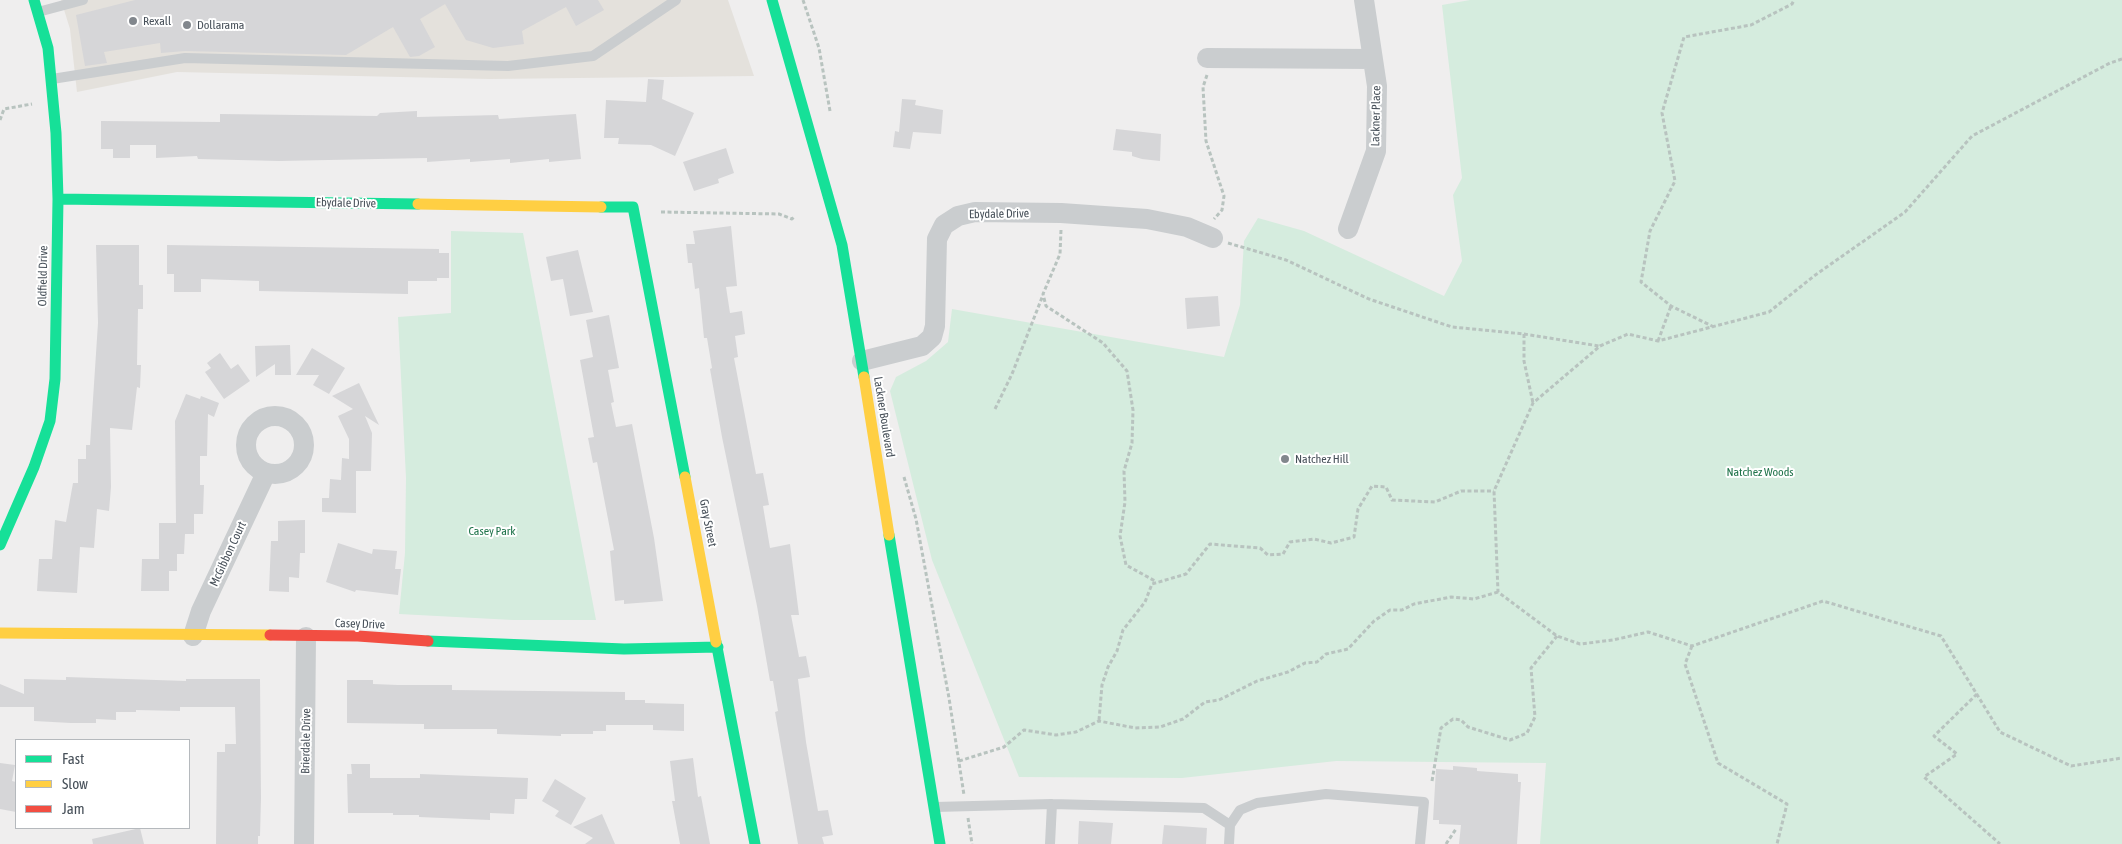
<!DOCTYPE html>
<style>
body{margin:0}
#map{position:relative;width:2122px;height:844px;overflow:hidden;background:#efeeee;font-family:"Asap Condensed",sans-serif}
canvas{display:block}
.legend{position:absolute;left:15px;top:739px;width:175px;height:90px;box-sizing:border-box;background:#fff;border:1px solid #b5b9bd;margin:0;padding:6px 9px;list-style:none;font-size:15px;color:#475059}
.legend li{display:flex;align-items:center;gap:10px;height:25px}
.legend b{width:25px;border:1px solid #b5b9bd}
</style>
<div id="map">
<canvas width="2122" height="844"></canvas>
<ul class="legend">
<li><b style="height:6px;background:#16e098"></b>Fast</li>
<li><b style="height:6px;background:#ffcf43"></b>Slow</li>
<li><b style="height:6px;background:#f24e42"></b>Jam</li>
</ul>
</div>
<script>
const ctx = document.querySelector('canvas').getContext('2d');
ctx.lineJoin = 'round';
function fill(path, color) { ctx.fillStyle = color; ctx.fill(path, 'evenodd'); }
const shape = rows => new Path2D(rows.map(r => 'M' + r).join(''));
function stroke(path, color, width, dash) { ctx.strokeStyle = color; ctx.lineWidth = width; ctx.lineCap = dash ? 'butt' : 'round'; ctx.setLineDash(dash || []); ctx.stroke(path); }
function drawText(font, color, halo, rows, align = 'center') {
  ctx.font = font + ' "Asap Condensed",sans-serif'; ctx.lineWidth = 4; ctx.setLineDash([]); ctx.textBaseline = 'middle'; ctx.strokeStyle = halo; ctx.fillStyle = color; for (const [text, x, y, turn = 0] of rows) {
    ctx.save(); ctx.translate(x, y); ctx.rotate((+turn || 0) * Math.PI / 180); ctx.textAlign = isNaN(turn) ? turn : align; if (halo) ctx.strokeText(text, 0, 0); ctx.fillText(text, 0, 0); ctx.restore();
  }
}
fill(shape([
 [61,0,728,0,754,76,490,79,177,72,77,92,70,29]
]), '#e4e1dc');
fill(shape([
 [1470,0,2122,0,2122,844,1540,844,1546,763,1336,761,1182,778,1019,777,932,560,890,391,896,377,926,361,948,342,952,309,1224,357,1240,305,1244,241,1258,218,1304,231,1444,296,1462,261,1453,195,1462,178,1442,5],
 [451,231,523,233,596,620,513,620,399,614,405,553,406,478,398,317,451,313]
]), '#d5ecde');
fill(shape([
 [135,0,598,0,604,10,576,26,566,7,522,31,524,44,493,48,466,40,445,4,420,19,435,47,419,56,410,57,393,27,346,55,185,51,161,53,160,43,104,52,107,63,85,66,76,15],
 [648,79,664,80,662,99,694,113,675,156,651,145,618,144,619,138,604,138,606,100,646,102],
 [902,99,916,100,915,105,943,110,941,134,913,132,910,149,893,147,895,131,899,132],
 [417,111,417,117,498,115,499,119,576,114,581,159,549,162,549,159,510,163,510,159,470,162,470,159,427,162,427,158,279,161,198,159,197,156,156,158,156,145,130,145,130,158,113,158,113,149,101,149,101,121,220,122,220,114,377,116,380,113],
 [1116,129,1161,134,1160,161,1142,159,1132,156,1132,152,1113,150],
 [726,148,734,173,718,179,719,183,694,191,683,162],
 [731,226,737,286,726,287,730,313,742,311,745,334,735,336,738,357,734,358,756,474,763,473,769,505,763,506,770,548,790,544,799,615,791,615,799,657,806,656,810,677,798,679,806,742,818,811,828,810,833,835,822,837,824,844,798,844,775,712,778,711,773,681,770,681,757,606,722,437,710,369,712,368,707,338,704,338,699,288,695,289,692,263,688,263,686,244,695,244,693,231],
 [96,245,139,245,139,285,143,285,143,309,138,309,137,365,141,365,140,388,137,387,132,430,110,428,111,487,109,511,97,509,94,548,80,547,77,593,37,591,39,559,52,559,55,520,66,522,73,483,78,483,78,459,86,459,86,445,90,445,98,323],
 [167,245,439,249,439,253,449,253,449,278,437,278,437,281,408,281,408,294,259,291,259,281,201,279,201,292,174,292,174,274,167,274],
 [578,250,593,312,570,316,563,279,551,281,546,257],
 [1218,296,1220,326,1187,329,1185,298],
 [609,315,619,368,608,370,614,402,611,403,616,427,632,424,654,538,663,601,624,604,624,600,615,601,610,551,614,550,597,462,593,463,588,438,594,437,580,360,593,357,586,320],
 [290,345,291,375,275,375,275,364,256,377,255,346],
 [312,348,345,368,329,394,313,385,319,375,296,375],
 [220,353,231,369,238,364,250,381,224,399,205,372,211,368,207,363],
 [359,383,379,425,365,416,372,433,371,471,356,471,356,513,322,512,322,498,329,498,330,479,341,480,342,458,349,459,349,439,338,416,353,409,332,396],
 [186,394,200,399,201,396,219,403,214,417,208,414,207,456,200,456,200,485,204,485,203,514,194,514,194,534,185,534,184,554,177,554,177,571,169,571,169,591,141,591,142,559,159,559,159,523,176,523,175,421],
 [305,520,305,553,300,553,299,578,289,577,289,592,269,591,271,541,278,541,278,521],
 [338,543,372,554,373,549,397,551,395,569,401,569,398,595,356,590,355,592,326,582],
 [66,677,186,681,186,679,260,679,261,798,260,836,258,836,258,844,216,844,217,752,225,752,225,744,236,744,235,707,180,707,180,711,136,710,136,712,116,712,116,720,96,719,96,723,71,723,34,721,34,707,0,707,0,684,24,694,24,679,66,680],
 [347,680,373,680,373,684,398,685,452,685,452,690,625,692,625,700,645,700,645,703,684,704,684,731,653,730,653,725,606,725,606,731,593,731,593,734,561,734,561,736,497,734,497,729,424,729,424,724,347,723],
 [693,758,698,797,701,796,710,844,680,844,672,801,675,801,670,761],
 [0,763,15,765,12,781,16,782,16,812,0,809],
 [351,764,370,764,370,778,420,778,420,774,528,778,527,799,515,799,514,814,490,813,490,820,419,817,419,815,393,815,393,813,348,813,347,774,352,774],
 [1453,766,1477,768,1477,771,1518,774,1518,782,1521,782,1517,844,1459,844,1461,825,1439,824,1439,820,1433,820,1436,769,1453,770],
 [555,779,586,798,571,825,555,816,559,811,542,801],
 [602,814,615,844,585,844,593,838,573,827],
 [1079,821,1113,823,1111,844,1078,844],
 [1164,825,1207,828,1206,844,1162,844],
 [140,828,144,844,93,844,92,839]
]), '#d6d6d8');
stroke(shape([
 [803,0,819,48,830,111],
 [2122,59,2110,63,1972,136,1905,212,1814,276,1769,312,1658,341,1628,334,1600,346,1533,403,1494,491,1498,592,1557,636,1580,644,1613,640,1648,632,1692,646,1823,601,1941,636,2000,732,2071,766,2122,758],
 [1207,75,1203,87,1206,141,1224,196,1222,210,1214,219],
 [0,120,4,109,32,104],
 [661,212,779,214,792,219,795,216],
 [1061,230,1060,254,1043,294,1046,306,1103,343,1127,371,1133,410,1132,443,1124,471,1125,502,1120,536,1126,565,1155,581],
 [1228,243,1286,260,1369,299,1452,327,1524,334,1599,346],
 [1714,327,1671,306,1641,282,1650,231,1675,181,1662,113,1684,37,1751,25,1792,4,1794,0],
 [1524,334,1524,361,1533,403],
 [1658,341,1671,306],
 [995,409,1012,374,1043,295],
 [904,477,916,519,949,698,964,795],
 [1692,646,1685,664,1718,763,1787,804,1777,844],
 [1977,694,1934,736,1957,754,1924,777,2000,844],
 [1099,720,1102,685,1108,667,1117,651,1123,630,1145,602,1152,584,1186,574,1210,544,1260,548,1268,555,1283,554,1290,542,1314,539,1331,543,1354,537,1358,509,1372,486,1386,487,1392,500,1435,502,1461,491,1494,491],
 [959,761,1004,747,1024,730,1056,735,1076,732,1099,721,1135,728,1160,727,1183,719,1205,702,1219,700,1257,681,1288,672,1305,663,1317,662,1326,654,1348,649,1374,621,1390,610,1402,610,1414,604,1451,597,1474,599,1498,592],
 [1432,781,1441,728,1453,719,1461,720,1468,727,1510,740,1527,733,1535,717,1531,668,1557,636],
 [968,818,972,844],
 [1446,844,1456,829]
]), '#b8c3bf', 3, [4, 2.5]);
stroke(shape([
 [38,12,83,0],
 [52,79,185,58,508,66,593,56,676,0],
 [935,807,1052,804,1204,808,1230,825],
 [1050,844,1052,804],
 [1229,844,1230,825,1240,810,1257,803,1326,794,1424,802,1420,844]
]), '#cacdcf', 10);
stroke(shape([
 [1207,58,1373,59],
 [1348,229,1376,151,1377,86,1364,0],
 [862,361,922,346,932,337,935,326,937,239,944,225,958,216,975,212,1061,213,1147,219,1187,227,1213,238],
 '246 445a29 29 0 1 1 58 0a29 29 0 1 1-58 0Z',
 [193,636,201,611,266,473],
 [304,844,306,637]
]), '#cacdcf', 20);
stroke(shape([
 [772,0,842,245,864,377],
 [58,199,418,204],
 [601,207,633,207,685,477],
 [889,535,940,844],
 [0,545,34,467,50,421,55,379,58,199,56,133,48,48,34,0],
 [428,641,624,649,718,647],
 [716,642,755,844]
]), '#16e098', 11);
stroke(shape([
 [418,204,601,207],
 [864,377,889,535],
 [685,477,716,642],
 [0,633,270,635]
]), '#ffcf43', 11);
stroke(shape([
 [270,635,358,636,428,641]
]), '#f24e42', 11);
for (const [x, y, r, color] of [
 [133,21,5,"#82878d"],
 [187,25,5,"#82878d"],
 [1285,459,5,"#82878d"]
]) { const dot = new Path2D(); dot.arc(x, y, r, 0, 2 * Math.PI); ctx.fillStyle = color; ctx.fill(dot); stroke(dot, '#fff', 2); }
drawText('12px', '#475059', '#fff', [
 ["Rexall",143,21],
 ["Dollarama",197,25],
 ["Natchez Hill",1295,459]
], 'left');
drawText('12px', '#475059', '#fff', [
 ["Lackner Place",1376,116,-89],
 ["Ebydale Drive",346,203,1],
 ["Ebydale Drive",999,214,-1],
 ["Oldfield Drive",43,276,-89],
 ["Lackner Boulevard",884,417,81],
 ["Gray Street",708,523,79],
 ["McGibbon Court",228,554,-65],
 ["Casey Drive",360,624,2],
 ["Brierdale Drive",306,741,-89]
]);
drawText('12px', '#1f734a', '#fff', [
 ["Natchez Woods",1760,472],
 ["Casey Park",492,531]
]);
</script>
